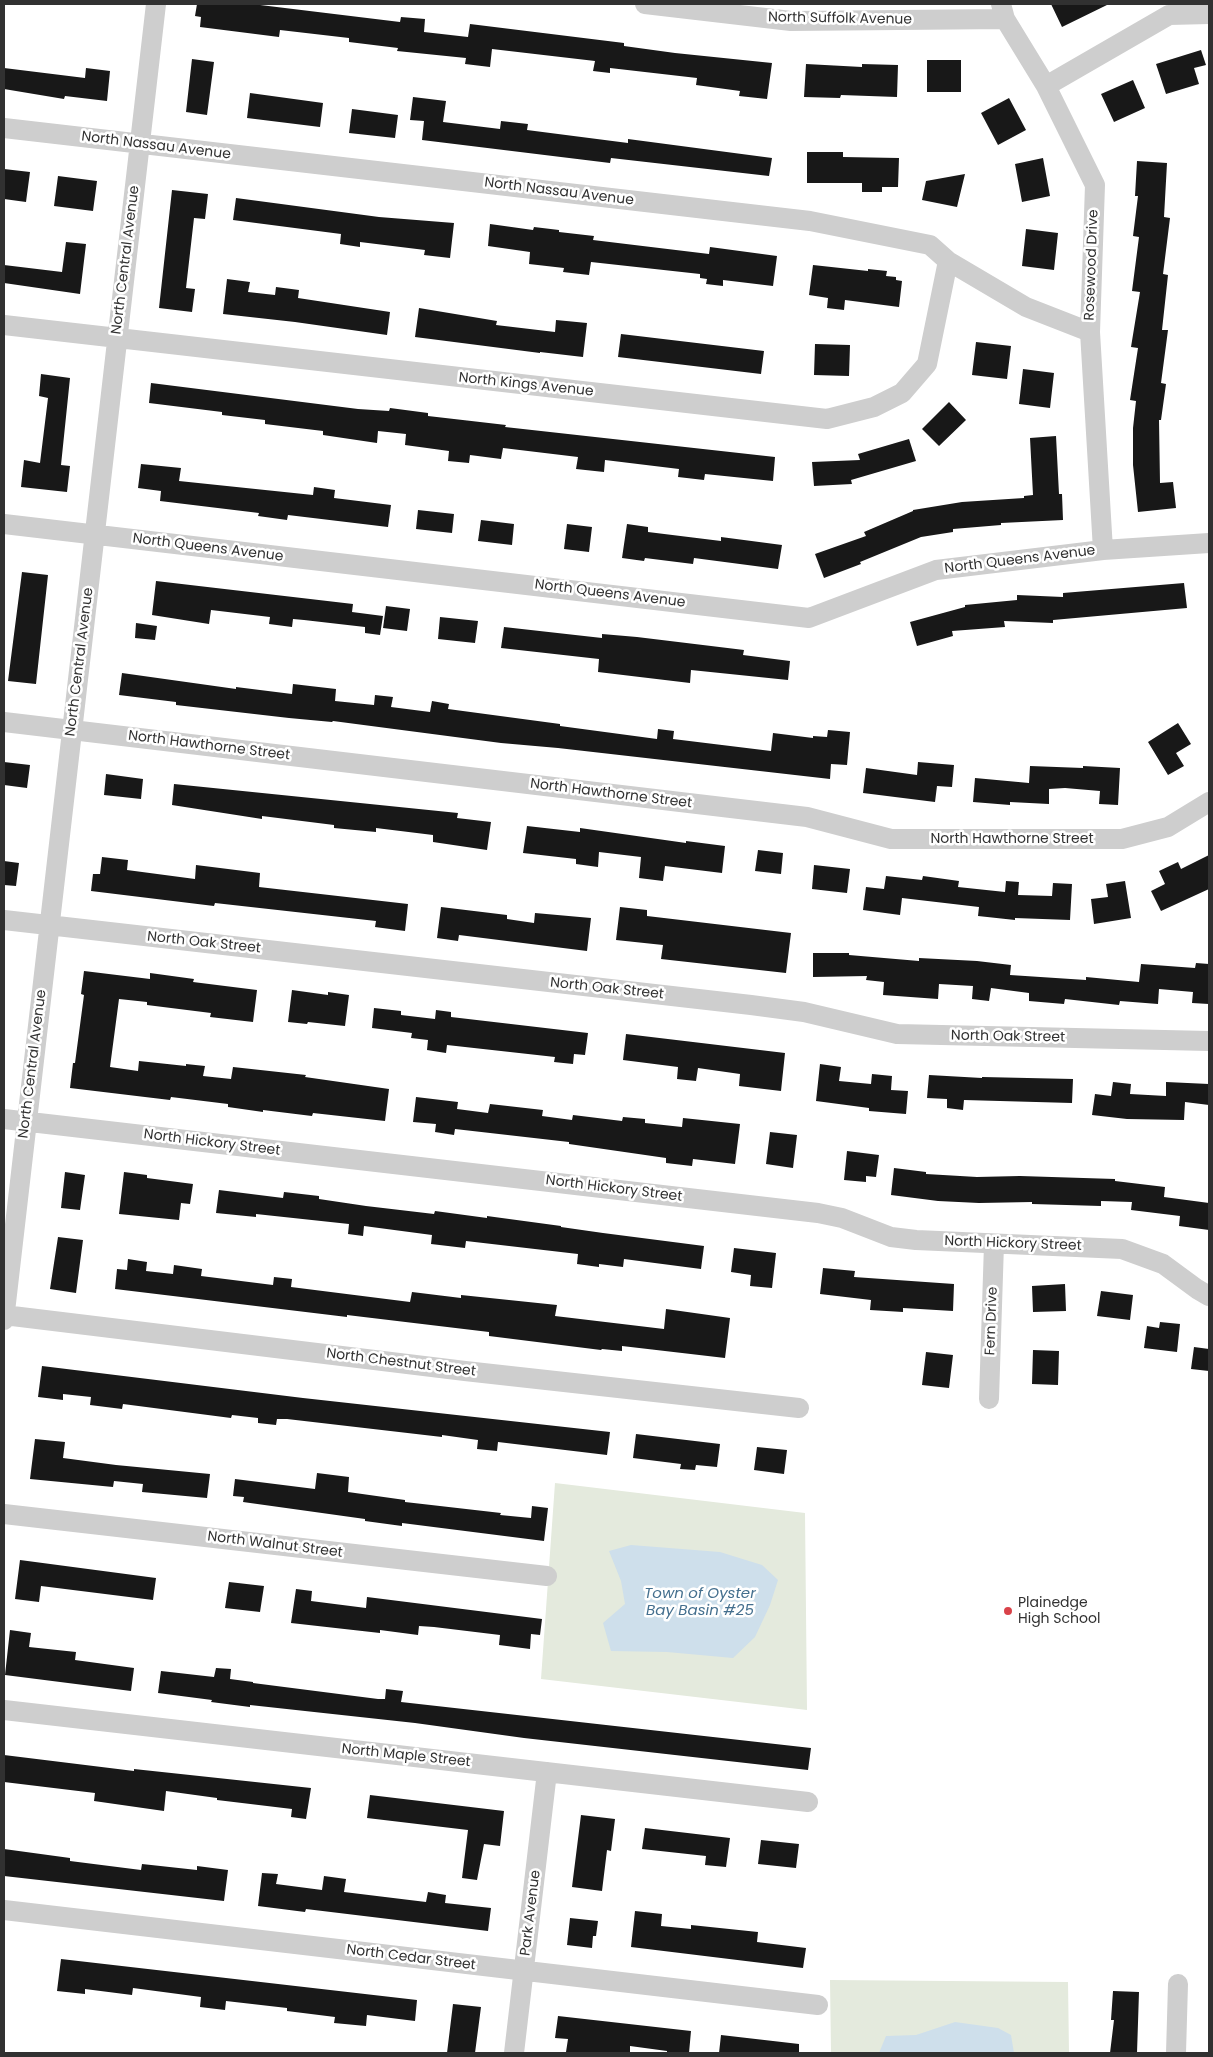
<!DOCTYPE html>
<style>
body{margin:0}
#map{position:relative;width:1213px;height:2057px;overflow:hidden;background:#fff;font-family:Poppins,sans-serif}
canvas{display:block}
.frame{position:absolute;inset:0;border:5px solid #313131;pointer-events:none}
</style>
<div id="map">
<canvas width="1213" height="2057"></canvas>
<div class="frame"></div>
</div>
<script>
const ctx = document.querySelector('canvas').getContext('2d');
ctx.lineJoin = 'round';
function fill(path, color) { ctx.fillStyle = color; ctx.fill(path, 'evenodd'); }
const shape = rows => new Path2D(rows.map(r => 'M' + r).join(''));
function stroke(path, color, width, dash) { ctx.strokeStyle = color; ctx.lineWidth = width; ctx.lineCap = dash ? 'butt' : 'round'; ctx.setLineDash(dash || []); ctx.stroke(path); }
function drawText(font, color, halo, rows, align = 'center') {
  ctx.font = font + ' Poppins,sans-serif'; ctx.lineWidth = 5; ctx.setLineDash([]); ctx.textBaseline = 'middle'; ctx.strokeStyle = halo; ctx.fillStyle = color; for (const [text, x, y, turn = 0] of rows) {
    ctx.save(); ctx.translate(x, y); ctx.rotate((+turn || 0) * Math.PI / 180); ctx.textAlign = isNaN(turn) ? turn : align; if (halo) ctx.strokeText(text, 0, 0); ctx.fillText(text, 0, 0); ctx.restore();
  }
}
fill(shape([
 [555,1483,805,1513,807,1710,541,1679],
 [830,1980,1068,1982,1069,2053,831,2053]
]), '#e4eadd');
fill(shape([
 [631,1545,720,1552,762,1565,778,1580,770,1605,755,1637,733,1658,667,1652,611,1651,603,1623,625,1604,621,1581,609,1551],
 [955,2022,998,2028,1011,2035,1014,2053,879,2053,886,2036,916,2035]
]), '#cedfeb');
fill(shape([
 [197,4,252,4,400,22,401,17,425,19,424,32,468,37,470,24,624,43,624,46,675,53,772,63,767,99,739,96,740,91,696,85,697,78,610,68,610,73,593,71,595,61,492,49,490,67,465,64,466,58,397,51,398,48,349,42,349,38,280,30,279,37,200,27,201,17,195,16],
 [1051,4,1109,4,1062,27],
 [1201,50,1206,65,1194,68,1199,84,1166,94,1156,64],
 [192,59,214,62,207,115,186,112],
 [927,60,961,60,961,92,927,92],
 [806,64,862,67,862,64,898,65,897,97,841,95,840,98,804,97],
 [4,68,85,78,86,68,110,71,107,101,65,96,64,99,4,89],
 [1133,80,1145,108,1114,122,1101,94],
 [250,93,323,103,320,127,247,118],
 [413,97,446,101,443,122,500,129,501,121,528,124,527,130,628,143,628,139,772,158,769,176,611,158,610,163,422,140,424,121,410,120],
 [1009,98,1026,130,998,145,981,113],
 [352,109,398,115,395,138,349,133],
 [807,152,843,152,843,157,899,158,898,187,882,187,882,192,862,192,862,183,807,183],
 [1043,158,1050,196,1022,202,1015,164],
 [1137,161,1167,163,1164,217,1170,218,1163,274,1168,275,1162,330,1168,330,1161,383,1166,384,1161,420,1159,420,1160,483,1173,482,1176,508,1138,512,1133,465,1133,428,1136,401,1130,400,1138,348,1131,347,1140,292,1132,291,1139,237,1133,236,1138,196,1135,196],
 [4,169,30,172,26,202,4,199],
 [965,174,957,207,922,200,926,181],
 [58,176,97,181,93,211,54,206],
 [172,190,208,194,205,219,194,218,186,288,195,289,192,312,159,308],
 [236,198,379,217,454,223,450,258,424,255,425,250,360,242,360,247,340,244,341,234,233,220],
 [490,224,533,230,534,227,559,230,559,232,594,236,593,240,709,254,710,247,777,256,773,286,723,280,723,286,706,284,707,279,700,278,700,274,591,262,589,275,563,272,564,268,529,264,530,252,488,246],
 [1026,229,1058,233,1054,270,1022,266],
 [66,242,86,244,80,294,4,283,4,265,62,272],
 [813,265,868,271,868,269,887,271,886,276,896,277,896,280,902,281,899,307,845,300,844,310,827,308,828,298,809,295],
 [227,279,250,282,248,292,275,295,276,287,299,290,298,298,390,312,387,335,295,322,223,314],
 [419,308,497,321,496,325,555,332,556,320,587,323,583,357,540,352,540,353,415,337],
 [621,334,764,351,761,374,618,357],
 [976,342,1011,346,1007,379,972,375],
 [815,344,850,345,849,376,814,375],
 [1023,369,1054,373,1050,408,1019,404],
 [41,374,70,378,61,465,70,466,67,492,21,487,24,460,40,463,48,398,39,396],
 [151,383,358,409,389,411,390,408,428,413,428,416,506,425,505,427,775,457,773,481,705,474,704,480,678,477,679,469,605,460,604,472,576,469,578,457,503,448,501,459,470,455,469,463,448,461,449,451,405,445,406,434,378,431,377,443,323,435,323,431,265,424,265,420,222,415,222,412,149,403],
 [949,402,966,420,939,446,922,429],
 [1056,436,1059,494,1062,494,1063,520,1001,523,1001,525,953,529,953,532,921,537,860,562,861,564,824,578,815,554,866,536,864,532,913,511,913,510,962,502,1024,498,1024,496,1033,495,1030,438],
 [909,439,916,461,851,480,852,484,814,486,812,462,860,460,858,454],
 [141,464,181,468,179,481,313,495,314,487,335,490,334,498,391,505,388,527,288,515,287,520,258,516,259,513,160,501,161,491,138,488],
 [418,510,454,514,452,533,416,529],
 [481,520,514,524,512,545,478,541],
 [567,524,592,527,589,552,564,549],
 [627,524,648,527,648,532,721,541,721,537,782,545,778,569,694,558,693,564,645,558,644,561,622,558],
 [22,572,48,575,36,684,8,681],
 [156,581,353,604,352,612,383,616,380,635,365,633,365,627,304,620,293,619,292,627,269,624,270,617,211,610,209,624,152,615],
 [1184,583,1187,608,1053,620,1053,623,1004,621,1005,627,952,631,953,636,917,646,910,622,965,607,965,605,1017,600,1017,595,1063,597,1063,593],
 [386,606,410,609,407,631,383,628],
 [440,617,478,621,475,643,438,639],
 [136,623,157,626,155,640,135,638],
 [504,627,602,638,602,634,637,637,744,650,743,655,790,661,788,680,691,670,690,683,598,672,599,659,501,648],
 [122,673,236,689,236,687,292,694,293,684,310,686,336,689,335,701,374,705,375,695,393,697,391,707,430,712,432,701,449,704,448,709,560,724,560,726,657,739,658,729,674,731,673,739,771,751,773,733,813,738,813,736,827,737,828,730,850,732,847,765,831,764,830,779,558,748,501,743,333,721,332,722,289,718,176,705,176,702,119,695],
 [1178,723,1191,744,1176,753,1184,766,1168,775,1148,742],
 [4,762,30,765,27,788,4,785],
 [918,762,954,765,952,787,937,786,935,802,863,793,866,768,917,775],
 [1030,766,1083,768,1083,766,1120,768,1118,805,1099,804,1100,791,1065,788,1049,789,1049,804,1010,802,1010,805,973,802,975,778,1029,783],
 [106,774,143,779,141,799,104,795],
 [174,784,458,813,457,818,491,822,487,850,433,842,433,835,376,828,376,832,334,828,334,825,262,816,262,819,172,805],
 [527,826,580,832,580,828,686,843,686,841,725,846,722,873,665,866,663,881,639,878,641,857,599,852,598,867,576,864,576,859,523,853],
 [758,850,783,853,781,874,755,871],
 [1209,855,1209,889,1161,911,1151,891,1165,884,1159,871,1178,862,1181,869],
 [102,857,128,860,127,870,195,879,196,865,260,873,259,887,408,904,405,931,375,927,376,921,215,903,214,906,91,891,93,874,100,874],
 [4,861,19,863,16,886,4,885],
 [814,865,850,869,847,893,812,889],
 [886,876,922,880,923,876,959,881,958,887,1005,892,1006,881,1019,882,1018,895,1052,896,1053,883,1072,884,1070,920,1015,918,1015,920,978,916,979,907,902,898,900,915,863,910,866,887,884,889],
 [1125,881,1131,918,1094,924,1091,899,1108,897,1106,884],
 [441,907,507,915,507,919,534,923,535,913,591,918,587,951,459,935,458,941,437,938],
 [620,907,647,910,647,916,791,933,786,973,661,959,663,945,616,940],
 [813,953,849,953,849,955,919,961,919,958,977,961,1011,965,1010,975,1086,980,1086,977,1139,982,1141,964,1195,968,1196,963,1209,964,1209,1004,1192,1003,1193,992,1159,989,1158,1004,1120,1001,1119,1005,1065,999,1064,1004,1029,1001,1029,993,991,988,989,1001,972,999,973,986,939,984,938,999,883,995,884,982,866,980,867,976,813,977],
 [84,971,150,979,150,973,194,979,193,982,257,990,253,1022,210,1017,211,1013,147,1005,147,1002,119,999,110,1067,138,1071,139,1061,186,1066,186,1064,205,1066,203,1076,231,1079,233,1067,306,1075,305,1077,389,1089,385,1121,313,1113,312,1116,263,1110,263,1112,228,1107,228,1104,171,1097,170,1100,70,1088,73,1063,75,1063,84,995,81,994],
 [292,990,328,995,328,992,349,995,345,1026,308,1022,307,1024,288,1022],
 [374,1008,401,1011,401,1015,435,1019,436,1010,451,1012,451,1017,588,1033,585,1055,574,1054,573,1064,554,1062,555,1057,447,1045,446,1053,427,1050,428,1040,411,1038,412,1033,372,1028],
 [626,1034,785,1053,781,1091,739,1086,740,1074,698,1068,696,1081,677,1079,678,1067,623,1060],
 [820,1064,841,1067,839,1081,871,1084,872,1074,892,1076,891,1090,908,1091,906,1114,869,1111,869,1108,816,1101],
 [929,1075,982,1078,982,1077,1073,1079,1072,1103,964,1100,963,1110,947,1108,947,1099,927,1098],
 [1113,1082,1131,1084,1130,1094,1166,1096,1166,1082,1209,1084,1209,1105,1185,1102,1184,1120,1127,1119,1092,1115,1095,1094,1111,1096],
 [416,1097,458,1102,457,1109,488,1113,490,1104,543,1110,542,1116,572,1120,573,1115,622,1121,623,1117,645,1119,645,1123,682,1127,683,1118,740,1124,735,1164,693,1159,692,1166,666,1163,666,1158,569,1144,569,1142,455,1129,454,1135,435,1132,436,1124,413,1122],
 [770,1132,797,1135,793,1168,766,1164],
 [847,1151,879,1155,876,1177,866,1176,866,1182,844,1180],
 [894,1168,926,1172,926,1174,977,1177,1020,1176,1115,1179,1115,1181,1165,1187,1164,1197,1209,1203,1209,1230,1179,1226,1180,1216,1131,1210,1132,1202,1101,1201,1101,1206,1032,1204,1032,1202,979,1203,938,1201,891,1195],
 [65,1172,85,1175,80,1210,61,1208],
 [124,1172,147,1175,147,1178,193,1184,190,1204,181,1203,179,1220,119,1214],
 [219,1190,283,1198,284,1192,319,1196,319,1199,366,1206,434,1214,435,1211,487,1218,487,1216,561,1226,561,1227,603,1233,704,1246,701,1269,624,1259,623,1267,599,1264,599,1267,577,1264,578,1254,466,1241,465,1248,431,1244,432,1235,364,1226,363,1236,348,1234,349,1224,256,1214,256,1217,216,1213],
 [58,1237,83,1240,76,1293,50,1289],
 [734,1248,776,1253,772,1288,750,1286,751,1275,731,1272],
 [128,1259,147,1262,146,1271,173,1274,174,1265,202,1269,201,1276,273,1285,274,1277,292,1279,291,1287,410,1302,412,1292,461,1298,461,1295,557,1305,555,1316,664,1329,666,1309,730,1318,725,1358,622,1346,622,1351,602,1349,601,1350,489,1336,489,1332,347,1315,347,1317,115,1289,117,1269,127,1270],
 [823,1268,855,1271,854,1277,954,1284,953,1311,903,1308,903,1312,870,1310,871,1300,820,1294],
 [1065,1284,1066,1311,1033,1312,1032,1286],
 [1101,1291,1133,1295,1130,1320,1097,1316],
 [1160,1322,1180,1324,1177,1352,1144,1348,1147,1326,1159,1328],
 [1194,1347,1209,1349,1209,1371,1191,1369],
 [1033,1350,1059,1351,1058,1385,1032,1384],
 [926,1352,953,1355,949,1388,922,1385],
 [42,1366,303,1398,610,1432,607,1455,498,1442,497,1451,477,1449,478,1440,442,1435,442,1437,287,1419,277,1419,276,1425,258,1423,258,1418,232,1415,231,1418,123,1404,122,1409,90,1405,91,1397,63,1394,63,1400,38,1397],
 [636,1434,720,1444,717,1467,696,1465,695,1470,680,1469,681,1464,633,1458],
 [35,1439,65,1442,63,1458,116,1465,210,1474,207,1498,142,1492,143,1484,114,1481,113,1487,30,1479],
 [757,1447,787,1450,784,1474,754,1470],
 [317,1473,349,1477,348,1492,405,1500,405,1502,501,1513,500,1515,531,1518,532,1506,548,1508,544,1541,402,1523,402,1526,365,1521,365,1519,243,1502,244,1497,233,1496,235,1479,315,1489],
 [20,1560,156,1578,153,1600,41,1586,39,1602,15,1599],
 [229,1582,264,1586,260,1612,225,1608],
 [296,1589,312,1591,311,1601,366,1608,367,1597,542,1619,540,1635,531,1634,530,1649,499,1645,500,1635,434,1627,419,1626,418,1635,380,1630,380,1633,291,1623],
 [10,1630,31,1633,29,1647,76,1652,75,1660,134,1668,131,1691,5,1675],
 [216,1668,231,1669,230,1679,253,1682,253,1683,378,1699,385,1699,386,1689,403,1691,401,1702,811,1748,808,1770,524,1738,415,1723,250,1705,250,1707,211,1702,212,1700,158,1693,161,1671,214,1677],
 [4,1755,134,1771,134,1769,311,1788,306,1819,291,1817,292,1809,217,1800,217,1798,166,1791,164,1811,94,1801,95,1793,4,1782],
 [370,1795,504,1811,500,1846,484,1844,477,1880,462,1878,468,1830,367,1818],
 [581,1815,615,1819,611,1851,607,1850,602,1891,572,1887],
 [645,1828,730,1838,726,1867,705,1865,706,1856,642,1849],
 [761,1840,799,1844,796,1868,758,1864],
 [4,1849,70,1858,70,1861,141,1870,142,1864,197,1870,197,1866,228,1870,224,1901,4,1876],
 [262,1873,278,1874,276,1884,322,1890,324,1876,346,1879,344,1892,426,1902,428,1892,446,1895,445,1903,491,1908,488,1931,306,1909,305,1912,258,1906],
 [635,1911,662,1914,661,1926,691,1929,691,1925,758,1932,757,1942,806,1948,803,1968,631,1947],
 [570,1918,598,1921,596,1936,593,1936,592,1948,567,1945],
 [61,1959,417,2000,415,2021,367,2015,366,2026,334,2023,335,2017,287,2011,287,2008,226,2001,225,2010,200,2007,201,1997,133,1988,132,1995,85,1989,85,1994,57,1991],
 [1113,1991,1139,1992,1137,2053,1110,2053,1114,2020,1111,2020],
 [453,2004,481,2007,475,2053,447,2053],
 [558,2016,691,2031,689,2053,667,2053,667,2051,630,2046,630,2053,566,2052,568,2039,555,2038],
 [721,2035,799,2044,799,2053,719,2053]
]), '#181818');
stroke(shape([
 [645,4,791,21,1005,19],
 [1001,4,1005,19,1046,86,1095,185,1090,332,1103,550],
 [1046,86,1169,15,1209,14],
 [4,128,810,221,930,245,948,261,1026,307,1090,332],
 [4,325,827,419,874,407,902,393,927,364,948,261],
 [4,524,809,618,936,570,1103,550,1209,543],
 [4,722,807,817,891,839,1122,839,1168,827,1209,802],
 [4,920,751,1005,804,1012,897,1034,1209,1041],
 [4,1119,818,1213,842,1218,891,1237,916,1240,1122,1249,1163,1264,1197,1289,1209,1296],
 [4,1315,465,1371,799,1408],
 [4,1320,156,4],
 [989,1399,994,1244],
 [4,1514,547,1576],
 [4,1710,808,1802],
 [4,1910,818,2005],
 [514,2053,547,1772],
 [1176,2053,1178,1984]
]), '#cecece', 20);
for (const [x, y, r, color] of [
 [1008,1611,5,"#d94249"]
]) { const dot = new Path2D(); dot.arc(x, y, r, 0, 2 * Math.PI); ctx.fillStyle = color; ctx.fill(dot); stroke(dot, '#fff', 2); }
drawText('14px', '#313131', '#fff', [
 ["North Suffolk Avenue",840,19,1],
 ["North Nassau Avenue",156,146,7],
 ["North Nassau Avenue",559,192,7],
 ["North Central Avenue",126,260,-83],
 ["Rosewood Drive",1092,265,-88],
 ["North Kings Avenue",526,385,6],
 ["North Queens Avenue",208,548,7],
 ["North Queens Avenue",1020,560,-7],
 ["North Queens Avenue",610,594,7],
 ["North Central Avenue",80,662,-83],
 ["North Hawthorne Street",209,746,7],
 ["North Hawthorne Street",611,794,7],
 ["North Hawthorne Street",1012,839],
 ["North Oak Street",204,943,6],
 ["North Oak Street",607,989,6],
 ["North Oak Street",1008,1037,1],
 ["North Central Avenue",33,1064,-83],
 ["North Hickory Street",212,1143,7],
 ["North Hickory Street",614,1189,7],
 ["North Hickory Street",1013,1244,2],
 ["Fern Drive",992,1321,-88],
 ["North Chestnut Street",401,1363,7],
 ["North Walnut Street",275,1545,7],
 ["North Maple Street",406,1756,6],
 ["Park Avenue",531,1913,-83],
 ["North Cedar Street",411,1958,7]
]);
drawText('14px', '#313131', '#fff', [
 ["Plainedge",1018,1603],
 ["High School",1018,1619]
], 'left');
drawText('italic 15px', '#446f8e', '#fff', [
 ["Town of Oyster",700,1594],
 ["Bay Basin #25",700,1611]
]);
</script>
